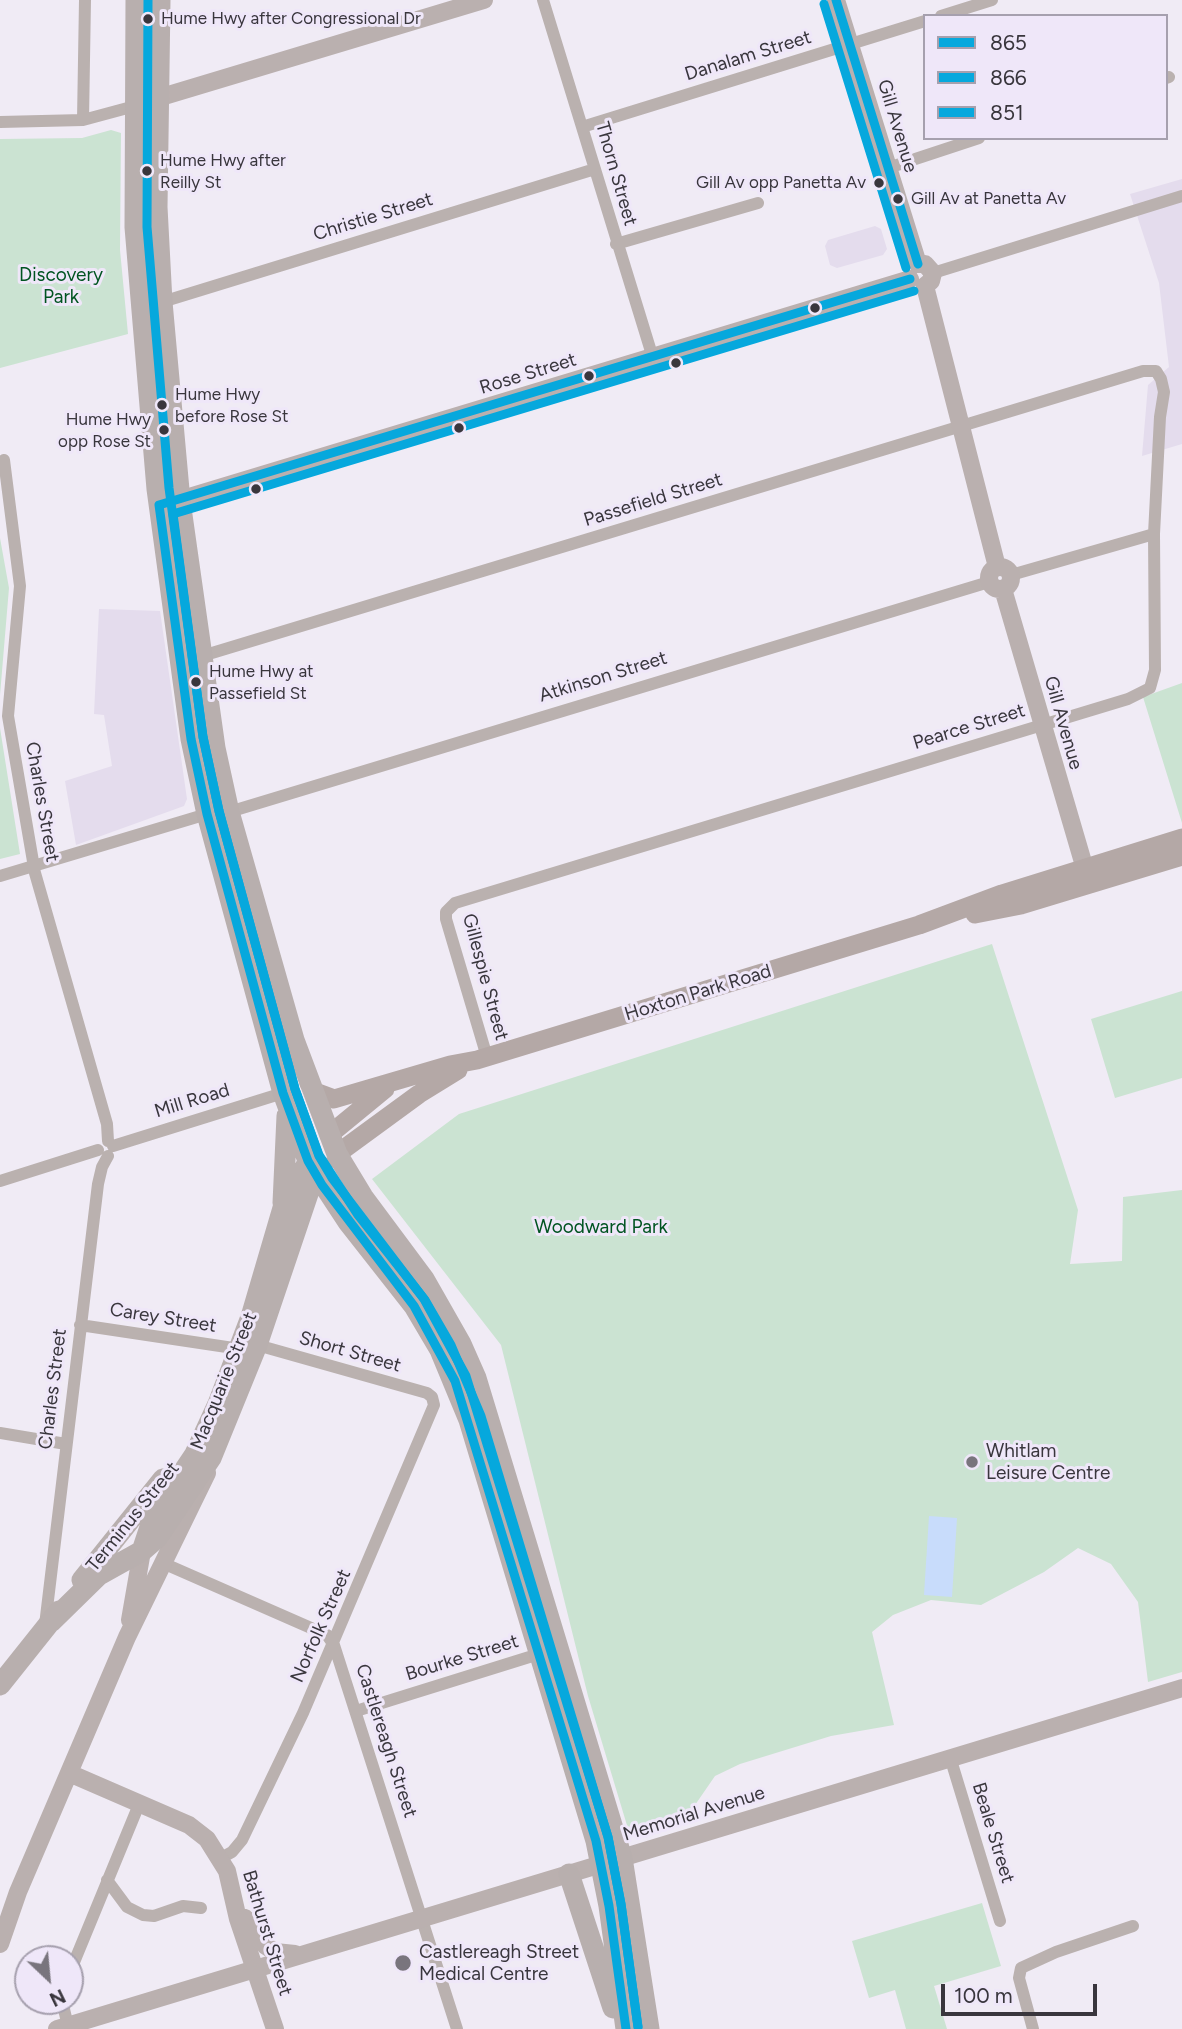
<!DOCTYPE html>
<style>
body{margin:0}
#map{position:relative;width:1182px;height:2029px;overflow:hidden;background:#f0ebf5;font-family:Figtree,sans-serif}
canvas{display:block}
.legend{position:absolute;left:923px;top:14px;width:245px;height:126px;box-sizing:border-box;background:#efe7f9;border:2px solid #a6a0ae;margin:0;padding:9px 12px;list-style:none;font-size:21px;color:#39363d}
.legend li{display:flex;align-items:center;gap:14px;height:35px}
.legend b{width:35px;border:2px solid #a6a0ae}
.north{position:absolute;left:14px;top:1945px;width:70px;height:70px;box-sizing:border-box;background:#efe7f9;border:2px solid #a6a0ae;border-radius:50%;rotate:154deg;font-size:19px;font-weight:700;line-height:28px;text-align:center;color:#39363d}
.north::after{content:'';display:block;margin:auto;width:24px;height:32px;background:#79757d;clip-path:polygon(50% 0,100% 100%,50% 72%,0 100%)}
.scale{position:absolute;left:941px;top:1984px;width:156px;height:32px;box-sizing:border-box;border:4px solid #39363d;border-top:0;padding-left:9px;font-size:21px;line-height:24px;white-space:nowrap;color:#39363d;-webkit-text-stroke:5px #efe7f9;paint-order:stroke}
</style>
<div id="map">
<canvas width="1182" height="2029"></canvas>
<ul class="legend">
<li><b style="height:9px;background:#06a8dd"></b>865</li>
<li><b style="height:9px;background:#06a8dd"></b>866</li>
<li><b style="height:9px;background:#06a8dd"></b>851</li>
</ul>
<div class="north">N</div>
<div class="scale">100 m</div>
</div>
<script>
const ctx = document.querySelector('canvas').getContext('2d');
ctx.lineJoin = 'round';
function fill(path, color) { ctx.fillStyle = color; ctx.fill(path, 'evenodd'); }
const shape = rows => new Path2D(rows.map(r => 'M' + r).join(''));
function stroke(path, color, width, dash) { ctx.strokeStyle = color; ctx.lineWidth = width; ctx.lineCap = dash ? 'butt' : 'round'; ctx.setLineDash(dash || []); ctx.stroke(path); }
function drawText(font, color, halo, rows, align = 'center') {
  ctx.font = font + ' Figtree,sans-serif'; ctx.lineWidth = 6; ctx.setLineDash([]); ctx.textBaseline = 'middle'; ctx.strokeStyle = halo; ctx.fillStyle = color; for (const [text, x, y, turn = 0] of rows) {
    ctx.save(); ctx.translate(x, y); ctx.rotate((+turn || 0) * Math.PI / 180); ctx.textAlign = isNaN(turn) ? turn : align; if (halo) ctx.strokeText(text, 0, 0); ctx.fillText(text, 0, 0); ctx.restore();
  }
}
fill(shape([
 [1182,179,1182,444,1142,456,1148,385,1169,367,1159,283,1130,194],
 [875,226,881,229,887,249,883,255,837,268,830,265,825,246,828,240],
 [99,609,160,611,187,799,184,806,76,845,65,781,112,766,104,715,94,714]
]), '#e4dced');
fill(shape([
 [111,130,121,133,120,250,128,334,0,368,0,139,82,138],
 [0,538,9,588,0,695],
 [1182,683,1182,823,1143,697],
 [0,728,20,854,0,859],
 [992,944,1078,1210,1070,1264,1122,1261,1123,1197,1182,1190,1182,1672,1148,1682,1138,1602,1111,1564,1078,1548,1044,1572,981,1605,931,1600,893,1615,872,1632,894,1725,831,1736,740,1764,715,1776,684,1821,638,1836,629,1832,588,1696,501,1345,372,1179,459,1114],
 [1182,991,1182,1078,1115,1098,1091,1019],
 [982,1903,1001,1966,934,1986,947,2029,906,2029,895,1990,869,1998,852,1941]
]), '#cbe3d2');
fill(shape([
 [929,1516,957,1518,952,1597,924,1595]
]), '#c8dcfb');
stroke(shape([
 [543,0,653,358],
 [941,16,992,0],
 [1166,78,1169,77],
 [83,120,85,0],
 [0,122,83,120,135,106],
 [582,127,925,21],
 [888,168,979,138],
 [616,244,758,203],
 [933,273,1182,196],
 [162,302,595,169],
 [4,460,20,586,8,716,35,873,107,1124,108,1141],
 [1011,575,1154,534],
 [202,656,1143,371,1156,371,1161,379,1164,392,1160,417,1154,534,1155,670,1150,688,1128,699,455,903,446,912,446,919,487,1057],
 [229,812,989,582],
 [0,876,207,814],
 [113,1146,283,1093],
 [0,1181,98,1150],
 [80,1325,240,1349],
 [0,1433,66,1444],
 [165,1564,327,1635,334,1645,457,2029],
 [45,1625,98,1184,102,1167,108,1156],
 [356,1711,539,1654],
 [950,1757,1000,1921],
 [221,1858,232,1852,242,1840,303,1713,434,1405,432,1397,427,1393,257,1345],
 [107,1880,127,1907,143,1915,154,1916,183,1906,201,1908],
 [70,1972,140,1802],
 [62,2001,68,2026],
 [1033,2029,1019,1978,1021,1968,1056,1952,1133,1926]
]), '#bab1af', 12);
stroke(shape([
 [836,0,918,264],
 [148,101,484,0],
 [918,264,925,264,933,273,931,281,925,286],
 [925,286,997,567],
 [169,503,910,279],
 '989 578a11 11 0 1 1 22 0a11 11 0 1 1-22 0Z',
 [1003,589,1085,869],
 [130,1620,142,1551],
 [69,1773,189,1825,207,1839,227,1871,238,1919,275,2029],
 [245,1918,266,1946,275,1952,295,1954],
 [0,1944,18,1892,127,1637,207,1473],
 [57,2029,1182,1688]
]), '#bab0af', 18);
stroke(shape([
 [975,914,1021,905,1182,856],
 [309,1083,315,1092,334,1099,450,1065,477,1060,919,925,1002,894,1182,838],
 [329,1135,385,1089],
 [337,1154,419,1094,458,1070]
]), '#b4a8a6', 19);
stroke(shape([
 [136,0,135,227,157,489,191,739,207,814,283,1093,308,1161,348,1222,414,1306,440,1350,469,1420,596,1841,609,1906,626,2029],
 [160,0,157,207,162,302,180,501,215,748,229,812,294,1040,337,1154,363,1197,424,1279,461,1344,476,1378,622,1858,649,2029],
 [283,1203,287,1116],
 [142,1551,154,1515,195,1454,218,1404,251,1317,283,1208,308,1162],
 [82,1580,163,1479],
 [51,1622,99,1575,142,1551,158,1537,211,1458,257,1345,310,1188,322,1167],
 [0,1685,59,1611],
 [569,1874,613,2008]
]), '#b8afae', 21);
stroke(shape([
 [836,0,918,264],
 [626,2029,609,1906,596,1841,455,1381,414,1306,322,1185,308,1161,283,1093,207,814,191,739,159,505,910,279]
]), '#06a8dd', 9);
stroke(shape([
 [824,4,906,268],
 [638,2027,621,1904,608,1837,466,1376,424,1299,332,1178,319,1156,295,1089,219,811,203,737,173,514,914,291]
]), '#06a8dd', 9);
stroke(shape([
 [148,0,147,227,169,488,203,737,219,811,295,1089,319,1155,358,1215,425,1300,451,1345,481,1416,608,1837,621,1904,638,2027]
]), '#06a8dd', 9);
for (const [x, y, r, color] of [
 [148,19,6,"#39363d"],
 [147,171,6,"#39363d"],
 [879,183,6,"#39363d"],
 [898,199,6,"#39363d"],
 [815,308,6,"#39363d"],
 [676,363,6,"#39363d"],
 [589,376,6,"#39363d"],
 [162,405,6,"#39363d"],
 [459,428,6,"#39363d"],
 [164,430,6,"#39363d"],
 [256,489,6,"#39363d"],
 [196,682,6,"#39363d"],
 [972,1462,7,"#79757d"],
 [403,1963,9,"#79757d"]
]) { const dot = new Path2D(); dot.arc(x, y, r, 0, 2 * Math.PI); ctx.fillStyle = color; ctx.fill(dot); stroke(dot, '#efe7f9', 2.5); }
drawText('17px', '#39363d', '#efe7f9', [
 ["Hume Hwy after Congressional Dr",161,19],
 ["Hume Hwy after",160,161],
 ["Reilly St",160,183],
 ["Gill Av opp Panetta Av",866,183,"right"],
 ["Gill Av at Panetta Av",911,199],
 ["Hume Hwy",175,395],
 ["before Rose St",175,417],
 ["Hume Hwy",151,420,"right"],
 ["opp Rose St",151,442,"right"],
 ["Hume Hwy at",209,672],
 ["Passefield St",209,694]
], 'left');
drawText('19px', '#39363d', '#efe7f9', [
 ["Danalam Street",748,56,-17],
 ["Gill Avenue",897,126,73],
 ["Thorn Street",616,174,74],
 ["Christie Street",373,217,-17],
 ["Rose Street",528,374,-17],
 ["Passefield Street",653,500,-17],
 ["Atkinson Street",603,677,-17],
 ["Gill Avenue",1063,723,74],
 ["Pearce Street",969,727,-17],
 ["Charles Street",42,802,80],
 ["Gillespie Street",485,977,75],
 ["Hoxton Park Road",698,993,-17],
 ["Mill Road",192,1101,-17],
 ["Carey Street",163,1318,9],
 ["Short Street",350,1352,16],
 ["Macquarie Street",224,1381,-68],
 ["Charles Street",53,1389,-83],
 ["Terminus Street",133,1517,-51],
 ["Norfolk Street",321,1626,-66],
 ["Bourke Street",462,1658,-17],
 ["Castlereagh Street",386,1741,72],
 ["Memorial Avenue",694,1814,-17],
 ["Beale Street",993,1833,73],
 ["Bathurst Street",267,1933,73]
]);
drawText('19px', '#005421', '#efe7f9', [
 ["Discovery",61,275],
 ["Park",61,297],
 ["Woodward Park",601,1227]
]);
drawText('19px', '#39363d', '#efe7f9', [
 ["Whitlam",986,1451],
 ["Leisure Centre",986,1473],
 ["Castlereagh Street",419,1952],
 ["Medical Centre",419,1974]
], 'left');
</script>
